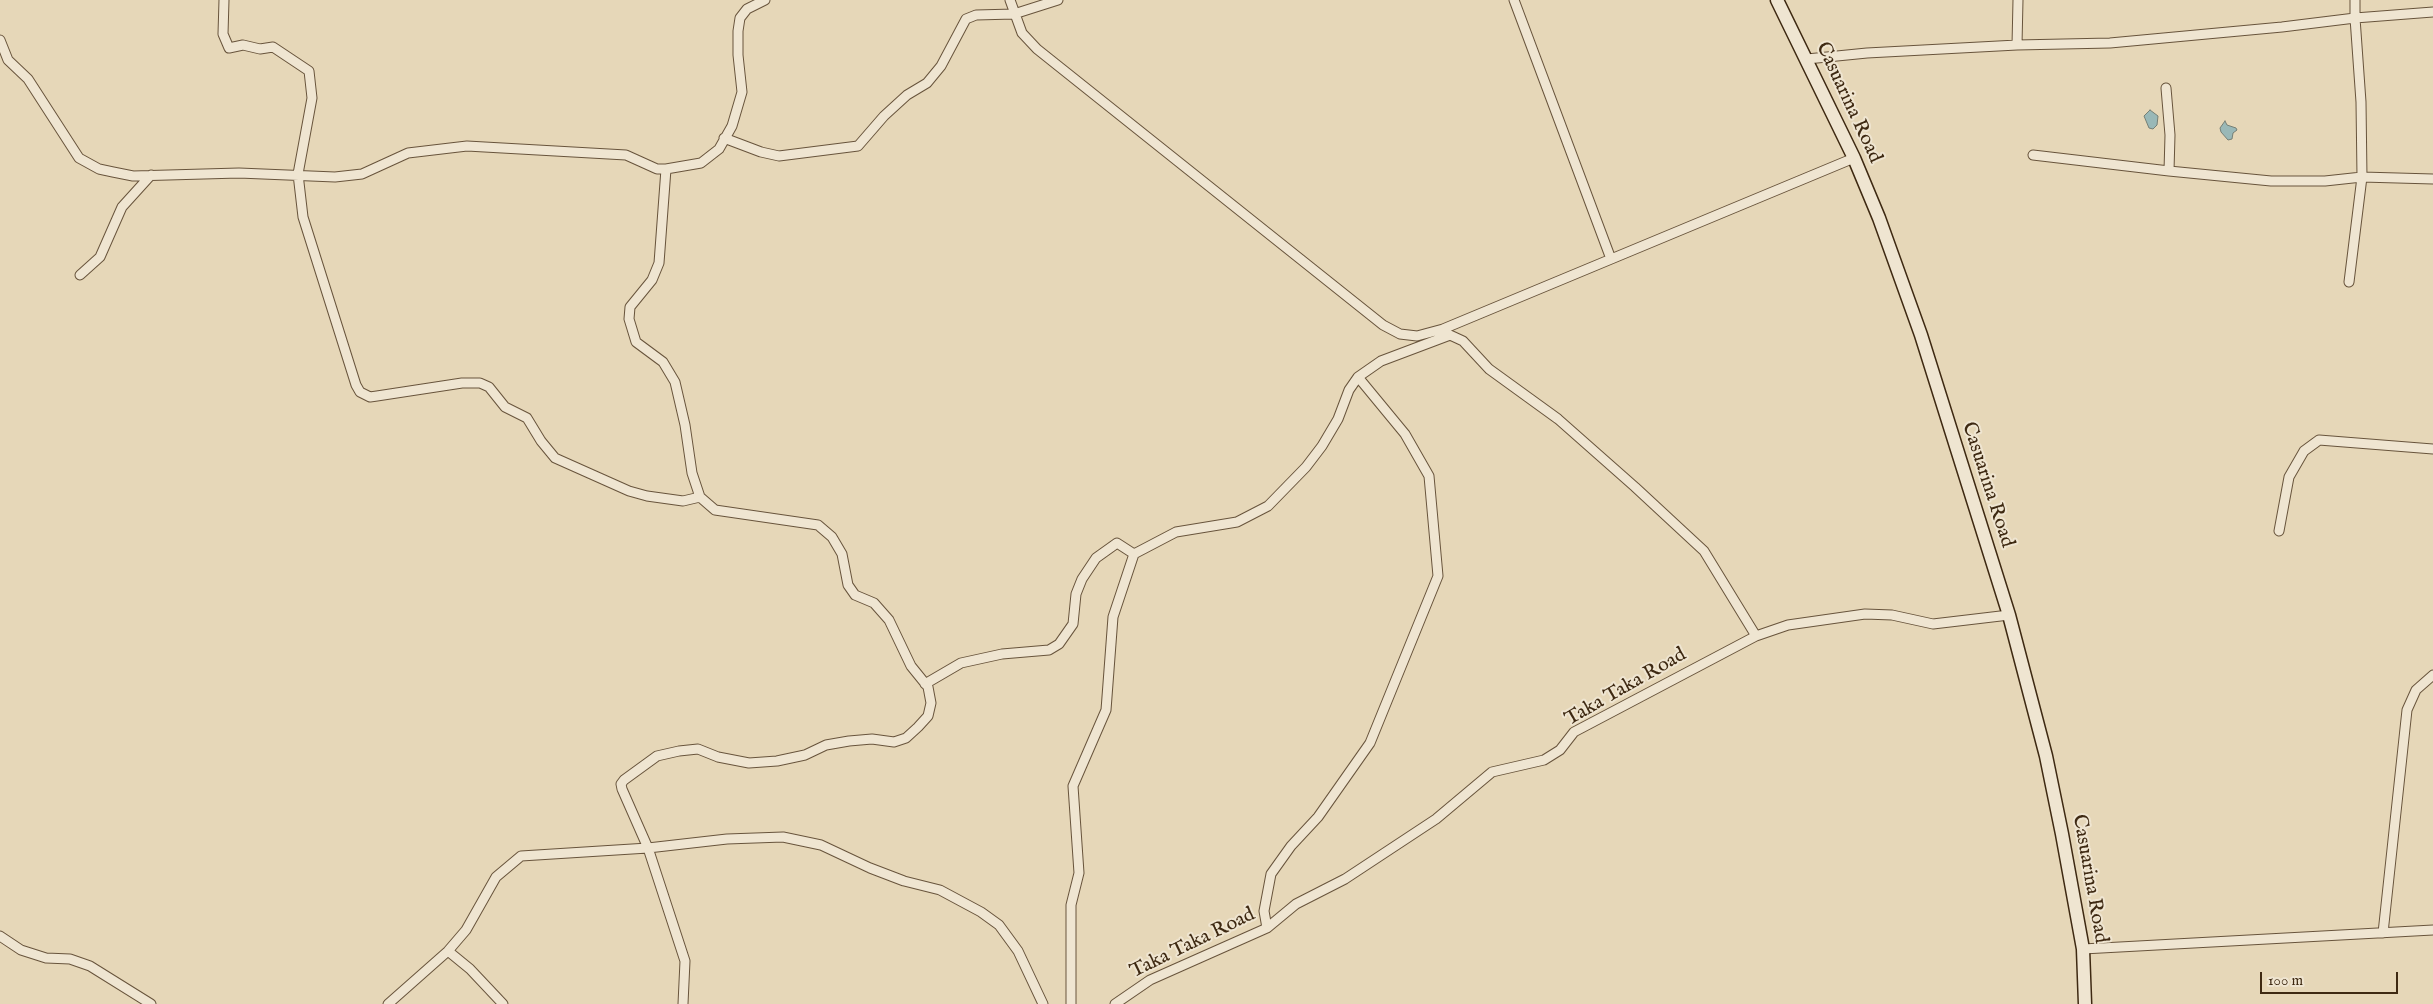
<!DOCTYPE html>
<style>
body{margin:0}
#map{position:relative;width:2433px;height:1004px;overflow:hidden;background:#e6d7b8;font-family:"IM FELL English",serif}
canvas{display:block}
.scale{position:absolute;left:2260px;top:972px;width:138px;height:22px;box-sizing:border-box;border:2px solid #3e2912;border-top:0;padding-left:6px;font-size:15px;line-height:18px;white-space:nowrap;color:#3e2912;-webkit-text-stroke:4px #efe5d1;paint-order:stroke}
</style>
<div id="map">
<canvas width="2433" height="1004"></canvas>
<div class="scale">100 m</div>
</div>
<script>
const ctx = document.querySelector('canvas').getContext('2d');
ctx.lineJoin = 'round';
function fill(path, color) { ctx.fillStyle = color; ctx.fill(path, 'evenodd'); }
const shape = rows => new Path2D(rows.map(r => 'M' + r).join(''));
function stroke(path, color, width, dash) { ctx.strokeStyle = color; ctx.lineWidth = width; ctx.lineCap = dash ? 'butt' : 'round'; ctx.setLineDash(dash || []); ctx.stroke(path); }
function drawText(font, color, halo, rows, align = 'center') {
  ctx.font = font + ' "IM FELL English",serif'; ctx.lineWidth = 4; ctx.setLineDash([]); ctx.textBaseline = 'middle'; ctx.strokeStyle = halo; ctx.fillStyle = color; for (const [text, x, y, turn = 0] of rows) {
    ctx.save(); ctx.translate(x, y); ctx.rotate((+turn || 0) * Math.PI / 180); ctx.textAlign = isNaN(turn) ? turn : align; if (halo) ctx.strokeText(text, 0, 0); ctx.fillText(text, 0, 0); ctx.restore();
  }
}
const water = shape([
 [2150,110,2158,116,2157,125,2153,129,2149,128,2144,116,2150,110],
 [2225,121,2227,125,2236,128,2237,130,2233,133,2232,139,2228,140,2221,132,2220,128,2225,121]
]);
fill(water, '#99b8b7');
stroke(water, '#757f75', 1);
const street = shape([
 [224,0,223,34,229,48,243,45,260,49,273,47,309,71,312,98,298,174,303,217,356,385,360,392,370,397,377,396,462,383,480,383,489,387,505,407,527,418,541,441,555,458,629,491,647,496,683,501,700,497],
 [1010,0,1022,33,1037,49,1383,325,1400,334,1417,336,1443,329,1854,158],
 [1514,0,1611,259],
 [2018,0,2017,45,2110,43,2282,27,2355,18,2361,102,2362,177,2349,282],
 [2355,0,2355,18,2433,12],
 [0,40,8,60,28,79,79,158,99,169,113,172,133,176,239,173,335,177,362,174,408,153,467,146,626,155,657,169,666,169,701,163,719,149,732,126,742,92,738,55,738,31,740,18,747,9,765,0],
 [1807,59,1867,53,2017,45],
 [2166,88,2170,135,2169,171],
 [724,138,761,152,779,156,858,146,884,116,907,95,927,83,941,66,966,19,976,15,1014,14,1058,0],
 [2033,155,2169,171,2271,181,2325,181,2362,177,2433,179],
 [666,169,659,263,652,280,630,307,629,319,636,342,663,362,675,382,685,425,692,473,700,497,715,510,818,525,832,537,842,554,848,585,855,595,874,603,889,620,911,666,928,687,931,703,928,716,918,727,906,738,894,742,872,739,849,741,826,745,805,755,777,761,749,763,718,757,698,749,679,751,657,756,624,780,621,784,622,789,648,848,685,961,683,1004],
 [80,275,100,257,122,207,151,175],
 [2279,531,2289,477,2304,451,2319,440,2433,449],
 [1134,554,1176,532,1237,522,1268,506,1306,467,1322,446,1338,419,1349,390,1358,377,1381,361,1450,335,1463,341,1489,369,1558,419,1635,487,1704,551,1756,636],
 [925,684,961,663,1002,654,1049,650,1059,644,1073,624,1076,594,1082,579,1096,558,1117,543,1134,554,1113,617,1106,710,1073,786,1079,873,1071,905,1071,1004],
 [1267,928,1264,911,1271,874,1291,846,1318,817,1370,743,1438,576,1429,476,1405,434,1358,377],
 [2383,933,2407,710,2416,690,2433,675],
 [0,936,21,950,46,958,70,959,90,966,151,1004],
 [2083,949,2433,930],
 [448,951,470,969,503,1004],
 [388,1004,448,951,466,930,496,877,521,856,648,848,727,839,783,837,821,845,870,868,904,881,940,890,981,912,999,925,1018,951,1043,1004],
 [1115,1004,1150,980,1267,928,1296,904,1345,879,1436,819,1492,772,1544,760,1560,750,1574,732,1756,636,1788,625,1865,614,1892,615,1933,624,2009,615]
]);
const secondary = shape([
 [1777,0,1854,158,1879,218,1921,335,2009,615,2046,756,2062,834,2083,949,2085,1004]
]);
stroke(street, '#68543c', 11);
stroke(secondary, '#3e2912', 15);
stroke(street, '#efe5d1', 9);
stroke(secondary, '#efe5d1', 12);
drawText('20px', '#3e2912', '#efe5d1', [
 ["Casuarina Road",1848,103,65],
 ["Casuarina Road",1987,485,72],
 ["Taka Taka Road",1626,688,-30],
 ["Casuarina Road",2089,879,80],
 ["Taka Taka Road",1193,944,-26]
]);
</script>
